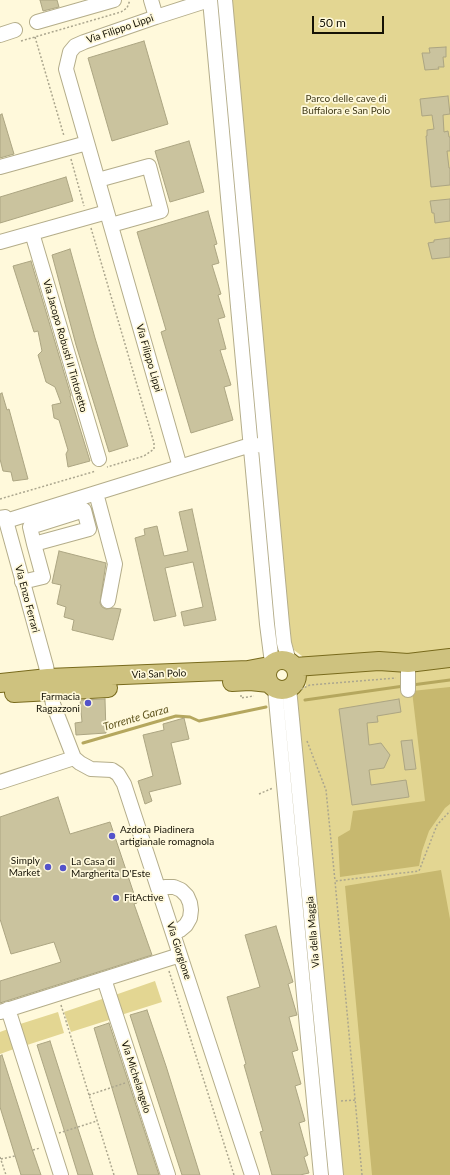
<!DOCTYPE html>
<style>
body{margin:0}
#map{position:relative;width:450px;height:1175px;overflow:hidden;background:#fff9db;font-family:Lato,sans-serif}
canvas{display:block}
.scale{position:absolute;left:312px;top:16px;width:72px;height:18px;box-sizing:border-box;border:2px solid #151205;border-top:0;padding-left:5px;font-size:12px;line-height:14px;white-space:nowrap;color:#151205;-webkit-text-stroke:3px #fff9db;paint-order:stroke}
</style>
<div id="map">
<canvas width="450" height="1175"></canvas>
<div class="scale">50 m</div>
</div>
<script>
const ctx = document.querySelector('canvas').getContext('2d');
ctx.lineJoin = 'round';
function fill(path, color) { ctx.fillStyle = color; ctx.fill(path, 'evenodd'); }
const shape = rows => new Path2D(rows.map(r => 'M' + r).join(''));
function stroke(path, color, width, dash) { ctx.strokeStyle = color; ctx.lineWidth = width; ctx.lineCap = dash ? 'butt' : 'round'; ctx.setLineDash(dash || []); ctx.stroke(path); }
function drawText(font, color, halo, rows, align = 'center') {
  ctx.font = font + ' Lato,sans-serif'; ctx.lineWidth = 3.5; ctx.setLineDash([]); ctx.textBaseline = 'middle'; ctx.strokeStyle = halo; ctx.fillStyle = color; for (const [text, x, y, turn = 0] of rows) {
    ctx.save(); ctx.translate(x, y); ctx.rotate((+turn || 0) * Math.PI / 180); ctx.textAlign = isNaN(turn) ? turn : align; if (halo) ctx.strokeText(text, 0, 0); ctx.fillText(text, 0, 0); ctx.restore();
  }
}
fill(shape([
 [231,0,450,0,450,1175,342,1175,297,694,306,686,302,656,294,650,291,641],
 [155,981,162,1002,121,1015,115,995],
 [105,998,112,1019,71,1032,64,1012],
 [58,1012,64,1033,24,1046,17,1025],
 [8,1029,14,1049,0,1054,0,1032]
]), '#e3d692');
fill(shape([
 [450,687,450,804,445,808,429,831,422,851,419,866,340,877,338,837,350,830,353,811,425,801,412,691],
 [441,870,450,919,450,1175,372,1175,345,886]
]), '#c7b86f');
stroke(shape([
 [412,685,450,680],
 [305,700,404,686],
 [83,743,176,716,190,717,199,721,266,707]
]), '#b5a75e', 3);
const building = shape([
 [40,0,57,0,59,7,43,11,40,0],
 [144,41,168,124,112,141,88,58,144,41],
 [446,47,446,57,443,57,444,67,438,67,439,69,425,70,422,53,430,53,429,48,446,47],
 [448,96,450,114,443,115,444,132,448,131,449,137,450,137,450,151,447,151,449,168,450,168,450,185,431,187,426,136,427,136,427,130,434,129,432,115,422,116,420,99,448,96],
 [2,114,14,154,0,158,0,115,2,114],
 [189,141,204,192,170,202,155,151,189,141],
 [66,177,73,201,0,223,0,197,66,177],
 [450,199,450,221,435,223,434,213,432,213,430,201,450,199],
 [208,211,217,244,214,245,219,263,212,265,221,294,218,295,225,317,218,319,226,349,220,350,231,385,224,387,233,420,191,433,161,332,166,330,137,232,208,211],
 [450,238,450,257,432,259,428,243,434,242,434,240,450,238],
 [70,249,95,338,128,446,109,452,76,345,52,255,70,249],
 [31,261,71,396,70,396,90,461,68,467,66,454,68,450,59,420,54,418,52,405,61,403,55,387,46,382,38,355,42,351,38,331,34,332,13,266,31,261],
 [2,393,7,410,9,409,28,479,13,481,11,472,3,471,0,459,0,394,2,393],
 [192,509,216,620,184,626,181,612,203,607,193,562,165,568,176,616,154,621,135,538,145,535,144,529,157,526,164,556,188,551,179,512,192,509],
 [59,551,106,563,100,603,102,607,106,609,113,608,121,609,113,640,72,630,74,620,64,617,66,607,57,604,61,585,52,583,59,551],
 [105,699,106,733,76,735,75,723,82,722,80,700,105,699],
 [399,699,401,712,377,716,378,722,367,723,369,745,381,743,390,755,384,768,369,770,371,785,406,780,409,797,352,805,339,709,399,699],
 [184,718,189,739,171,743,181,784,149,792,152,801,145,804,138,781,153,776,143,735,164,730,163,724,184,718],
 [412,740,416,769,405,770,401,741,412,740],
 [58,797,70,834,110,822,137,903,134,904,152,955,0,1003,0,981,61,962,54,942,11,954,0,919,0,817,58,797],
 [276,926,293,982,288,984,297,1015,289,1017,298,1050,292,1052,301,1084,295,1086,305,1121,299,1123,308,1155,304,1157,309,1173,300,1175,272,1175,260,1132,263,1131,244,1065,246,1064,227,997,260,987,245,935,276,926],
 [147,1010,166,1066,200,1175,182,1175,130,1015,147,1010],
 [109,1023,159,1175,138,1175,94,1028,109,1023],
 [50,1041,79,1132,93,1175,78,1175,66,1136,37,1045,50,1041],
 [2,1055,32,1149,41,1175,21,1175,0,1107,0,1056,2,1055]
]);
fill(building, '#cac39e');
stroke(building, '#aca582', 1);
const minor = shape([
 [151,0,156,17],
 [210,0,267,624,272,663],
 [225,0,282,624,284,643,289,662],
 [37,22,114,0],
 [0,35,15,30],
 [0,167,87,143],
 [98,180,149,166,161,211,111,225],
 [32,233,99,459],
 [0,242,107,212],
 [180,467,66,69,70,52,75,46,84,42,156,17,209,0],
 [96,493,115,564,108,601],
 [0,518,5,517,46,666,53,704,74,758,80,763,91,769,112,770,118,774,124,784,252,1175],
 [6,521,244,447,260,445],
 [22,582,43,577,34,544,89,529,84,510,30,527,34,544],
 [289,688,336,1175],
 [275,689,321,1175],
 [408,690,408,663],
 [0,782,74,758],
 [158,888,166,887,174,887,181,890,187,896,190,903,191,910,190,918,186,925,180,930,173,933],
 [104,979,168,1175],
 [8,1009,61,1175],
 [0,1012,180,955]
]);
const major = shape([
 '267 675a15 15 0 1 1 30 0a15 15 0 1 1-30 0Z',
 [295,667,379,661,408,663,450,658],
 [232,682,250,681,269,683],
 [0,683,48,678,248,670,269,666],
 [14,693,108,688]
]);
stroke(minor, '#b4ad8a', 16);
stroke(major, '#786a1c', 20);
stroke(shape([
 [35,37,64,136],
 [21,41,121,12,127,8,130,0],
 [71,159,84,206],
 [91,228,154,443,154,449,144,456,107,467],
 [0,499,96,471],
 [301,689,310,685,396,678],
 [241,695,241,698,254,696],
 [307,741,326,790,335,881],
 [259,794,273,788],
 [169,971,234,1175],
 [61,1005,114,1175],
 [89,1095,125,1083],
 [341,1101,355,1100],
 [59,1133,97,1121],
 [33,1150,40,1148],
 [0,1157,6,1175],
 [1,1159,15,1156],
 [362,1175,335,881,419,871,437,825,450,811]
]), '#aba68e', 1.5, [2, 2]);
stroke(minor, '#fff', 14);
stroke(major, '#cec27f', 18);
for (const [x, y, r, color] of [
 [88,703,4,"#5453ca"],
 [112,836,4,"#5453ca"],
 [48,867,4,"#5453ca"],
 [63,868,4,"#5453ca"],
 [116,898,4,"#5453ca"]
]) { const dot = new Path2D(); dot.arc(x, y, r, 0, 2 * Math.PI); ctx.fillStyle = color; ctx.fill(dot); stroke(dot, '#fff9db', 1.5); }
drawText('10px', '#151205', '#fff9db', [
 ["Via Filippo Lippi",120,29,-19],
 ["Via Jacopo Robusti Il Tintoretto",65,346,74],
 ["Via Filippo Lippi",149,358,74],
 ["Via Enzo Ferrari",27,599,75],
 ["Via San Polo",159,674,-2],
 ["Via della Maggia",313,932,-95],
 ["Via Giorgione",179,951,72],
 ["Via Michelangelo",136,1077,72]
]);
drawText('10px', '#403a19', '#fff9db', [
 ["Parco delle cave di",346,99],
 ["Buffalora e San Polo",346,111]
]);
drawText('10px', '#151205', '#fff9db', [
 ["Farmacia",80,697,"right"],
 ["Ragazzoni",80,709,"right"],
 ["Azdora Piadinera",120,830],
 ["artigianale romagnola",120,842],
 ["Simply",40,861,"right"],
 ["Market",40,873,"right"],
 ["La Casa di",71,862],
 ["Margherita D'Este",71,874],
 ["FitActive",124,898]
], 'left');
drawText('italic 11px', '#61561f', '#fff9db', [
 ["Torrente Garza",136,718,-16]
]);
</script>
